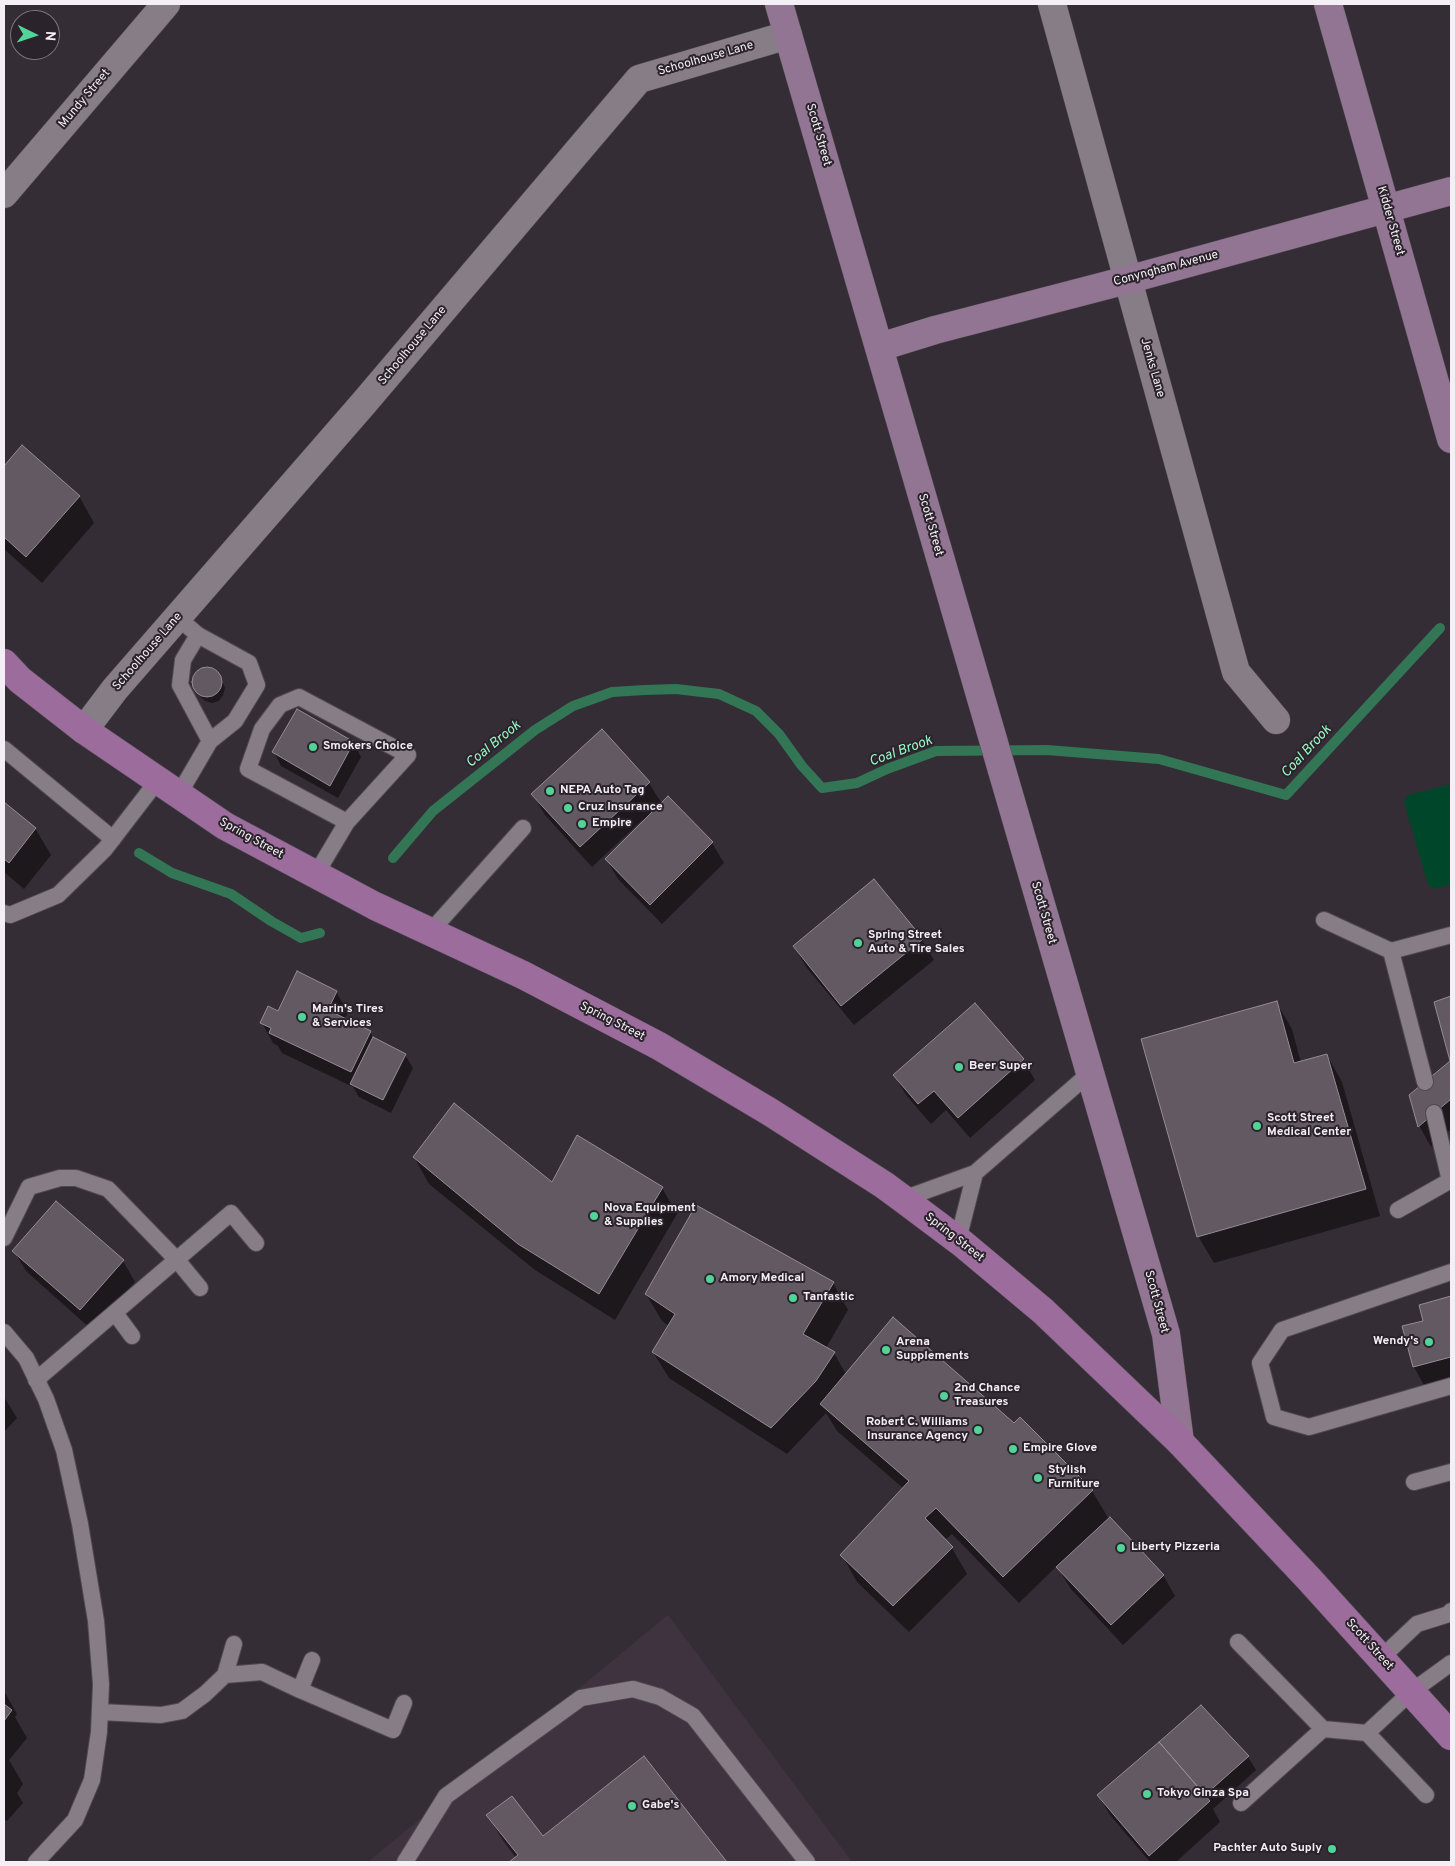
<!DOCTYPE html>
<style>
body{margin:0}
#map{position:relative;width:1455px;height:1866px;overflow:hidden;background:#352d35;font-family:Overpass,sans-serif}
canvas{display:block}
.frame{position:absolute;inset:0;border:5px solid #f4eff4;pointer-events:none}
.north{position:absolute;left:10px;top:10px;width:50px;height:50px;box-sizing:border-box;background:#2b232b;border:1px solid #7b757b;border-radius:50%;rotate:94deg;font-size:14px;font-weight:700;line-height:20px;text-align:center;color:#f4eff4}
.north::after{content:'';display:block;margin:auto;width:18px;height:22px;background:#52d397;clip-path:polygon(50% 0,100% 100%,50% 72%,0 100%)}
</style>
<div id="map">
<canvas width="1455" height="1866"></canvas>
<div class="frame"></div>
<div class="north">N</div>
</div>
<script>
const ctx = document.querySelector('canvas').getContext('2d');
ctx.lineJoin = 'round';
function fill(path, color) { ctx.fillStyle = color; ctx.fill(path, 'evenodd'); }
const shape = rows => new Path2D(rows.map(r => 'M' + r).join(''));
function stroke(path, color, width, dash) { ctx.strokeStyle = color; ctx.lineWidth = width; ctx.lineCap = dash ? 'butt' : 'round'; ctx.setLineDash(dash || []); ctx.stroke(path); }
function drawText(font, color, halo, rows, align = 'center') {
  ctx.font = font + ' Overpass,sans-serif'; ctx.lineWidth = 4; ctx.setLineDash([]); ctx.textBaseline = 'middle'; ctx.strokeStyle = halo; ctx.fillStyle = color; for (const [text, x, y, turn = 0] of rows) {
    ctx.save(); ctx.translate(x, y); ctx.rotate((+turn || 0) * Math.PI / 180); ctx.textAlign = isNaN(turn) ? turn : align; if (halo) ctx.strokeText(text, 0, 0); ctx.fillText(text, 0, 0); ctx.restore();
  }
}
fill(shape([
 [668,1615,852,1862,368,1862]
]), '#403340');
fill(shape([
 [1451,784,1451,884,1435,889,1428,885,1404,802,1408,795]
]), '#00462b');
fill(shape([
 [22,446,79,496,94,523,42,583,4,549,4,468],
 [206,668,214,669,219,674,225,688,223,695,219,701,212,703,205,701,200,696,193,682,195,676,200,670],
 [297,711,354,743,361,757,338,798,281,766,274,752],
 [649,783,662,804,712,843,724,863,662,924,618,879,606,859,644,822,642,820,592,867,545,815,533,794],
 [4,804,35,828,51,855,24,889,4,872],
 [874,881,922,940,934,960,854,1025,806,967,794,946],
 [336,992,348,1012,344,1020,370,1032,374,1039,405,1055,413,1068,391,1113,359,1097,353,1087,282,1053,278,1046,273,1043,262,1023,279,1013],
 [1451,998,1451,1061,1435,1003],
 [1276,1002,1292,1029,1301,1063,1327,1055,1342,1082,1380,1216,1214,1263,1198,1236],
 [975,1005,1023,1060,1035,1080,970,1138,946,1110,931,1124,906,1095,894,1075],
 [1451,1062,1451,1129,1431,1147,1420,1127,1411,1096],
 [414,1157,552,1184,662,1188,677,1214,615,1320,535,1270,429,1184],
 [57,1202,123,1261,135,1282,92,1330,26,1271,14,1251],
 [833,1283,848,1310,826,1348,834,1353,846,1374,1014,1425,1092,1491,1109,1519,1163,1575,1175,1596,1123,1645,1070,1588,1057,1566,1019,1603,952,1534,945,1540,952,1548,967,1574,909,1632,857,1582,842,1555,904,1489,837,1431,826,1413,787,1454,669,1378,653,1352,669,1326,662,1321,646,1294],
 [1451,1298,1451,1380,1425,1387,1414,1367,1424,1322,1421,1306],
 [4,1397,17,1418,4,1432],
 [4,1691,17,1714,15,1717,27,1738,9,1760,23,1784,17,1793,23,1803,7,1821,4,1819],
 [1201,1707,1248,1757,1256,1770,1213,1809,1220,1822,1176,1862,1150,1862,1110,1815,1098,1795],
 [643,1758,725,1862,511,1862,516,1858,504,1842,488,1816,543,1837]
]), '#0007');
stroke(shape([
 [139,853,172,873,231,894,271,921,301,938,320,933],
 [393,858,433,811,535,730,573,706,612,692,645,690,676,689,719,694,756,711,779,734,802,766,822,788,857,783,887,769,936,751,1047,750,1159,759,1286,795,1440,628]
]), '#327655', 10);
const building = shape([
 [22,445,80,496,26,557,4,537,4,466,22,445],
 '192 682a15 15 0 1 1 30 0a15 15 0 1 1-30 0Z',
 [297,709,354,742,330,786,272,752,297,709],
 [602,729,650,782,580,847,531,794,602,729],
 [668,796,713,842,650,905,605,859,668,796],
 [4,802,36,828,9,863,4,859,4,802],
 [874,879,923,939,841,1006,793,946,874,879],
 [297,971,337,991,328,1010,371,1031,351,1072,269,1033,271,1028,260,1023,268,1006,278,1011,297,971],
 [1451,996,1451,1099,1418,1127,1409,1095,1450,1061,1434,1002,1451,996],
 [1277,1001,1294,1063,1327,1054,1366,1189,1197,1237,1141,1039,1277,1001],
 [975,1003,1024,1059,958,1118,934,1091,918,1104,893,1075,975,1003],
 [373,1037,406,1054,383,1100,350,1084,373,1037],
 [454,1103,552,1182,577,1135,663,1187,599,1294,518,1244,413,1157,454,1103],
 [56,1201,124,1260,80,1310,12,1251,56,1201],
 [696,1205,834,1282,803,1334,835,1352,816,1381,771,1428,652,1352,675,1314,645,1294,696,1205],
 [1451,1296,1451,1357,1413,1367,1402,1326,1423,1321,1419,1305,1451,1296],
 [893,1317,1014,1423,1020,1417,1093,1490,1003,1577,936,1508,925,1518,953,1547,893,1606,840,1555,909,1481,820,1404,893,1317],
 [1110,1517,1164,1575,1111,1625,1056,1567,1110,1517],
 [4,1704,12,1710,4,1721,4,1704],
 [1201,1705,1249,1756,1205,1795,1159,1742,1201,1705],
 [1159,1742,1210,1801,1149,1856,1097,1795,1159,1742],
 [644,1756,727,1862,509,1862,518,1855,486,1815,512,1796,543,1836,644,1756]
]);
fill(building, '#635963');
stroke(building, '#958b95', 1);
const lane = shape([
 [177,617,198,635,249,663,257,685,235,721,210,741,179,794],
 [198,635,183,660,180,685,210,741],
 [4,749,113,839],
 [316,874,347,822,408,755,299,697,280,705,262,729,248,769,347,822],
 [4,913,10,915,58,895,105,849,158,780],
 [1324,920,1391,951,1451,935],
 [430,932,523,828],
 [1391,951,1425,1082],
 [1434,1113,1450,1181],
 [903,1199,975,1173,1090,1073],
 [1398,1210,1451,1180],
 [4,1238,29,1187,60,1178,76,1178,108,1189,177,1260,200,1288],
 [958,1240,975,1173],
 [1451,1272,1282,1330,1260,1363,1274,1417,1309,1427,1451,1386],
 [115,1313,132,1336],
 [4,1332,26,1358,46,1399,64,1450,80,1524,96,1621,101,1684,99,1732,92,1780,75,1820,36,1862],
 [36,1380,231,1213,256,1243],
 [1414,1482,1451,1472],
 [1238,1642,1323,1729,1367,1733,1426,1795],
 [1381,1658,1417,1624,1449,1614,1451,1611],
 [225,1675,234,1644],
 [300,1690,312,1660],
 [100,1712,161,1715,182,1711,205,1694,225,1675,262,1672,300,1690,393,1730,404,1703],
 [1367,1733,1411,1692,1451,1663],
 [1241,1803,1323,1729],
 [405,1862,446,1796,581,1698,633,1689,660,1697,693,1716,807,1862]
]);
const street = shape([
 [1052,4,1236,672,1276,720],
 [4,194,166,4],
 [84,730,115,689,363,404,639,79,788,35]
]);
const secondary = shape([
 [779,4,1166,1334,1180,1442],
 [1328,4,1451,439],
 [880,347,935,330,1127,280,1451,191]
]);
const primary = shape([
 [4,663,20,680,84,730,225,826,375,906,523,975,659,1046,770,1112,884,1185,903,1199,963,1244,1043,1311,1180,1442,1309,1579,1451,1736]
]);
stroke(lane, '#504950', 18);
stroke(street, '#504950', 29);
stroke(secondary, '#504950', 29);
stroke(primary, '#504950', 29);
stroke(lane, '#877d87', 16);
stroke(street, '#877d87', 28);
stroke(secondary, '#917592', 28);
stroke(primary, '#9b6c9c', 28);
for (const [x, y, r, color] of [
 [313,747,5,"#52d397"],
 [550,791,5,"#52d397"],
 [568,808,5,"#52d397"],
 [582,824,5,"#52d397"],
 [858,943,5,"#52d397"],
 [302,1017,5,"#52d397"],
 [959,1067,5,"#52d397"],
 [1257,1126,5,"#52d397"],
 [594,1216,5,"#52d397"],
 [710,1279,5,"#52d397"],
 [793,1298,5,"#52d397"],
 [1429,1342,5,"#52d397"],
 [886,1350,5,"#52d397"],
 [944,1396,5,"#52d397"],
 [978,1430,5,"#52d397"],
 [1013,1449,5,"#52d397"],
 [1038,1478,5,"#52d397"],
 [1121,1548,5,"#52d397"],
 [1147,1794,5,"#52d397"],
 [632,1806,5,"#52d397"],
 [1332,1849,5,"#52d397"]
]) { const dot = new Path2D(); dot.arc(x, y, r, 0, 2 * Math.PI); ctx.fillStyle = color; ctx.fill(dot); stroke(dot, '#2b232b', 2); }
drawText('12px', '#f4eff4', '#2b232b', [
 ["Schoolhouse Lane",706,59,-16],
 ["Mundy Street",85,99,-50],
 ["Scott Street",818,135,74],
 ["Kidder Street",1390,221,74],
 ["Conyngham Avenue",1166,269,-15],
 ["Schoolhouse Lane",413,346,-50],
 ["Jenks Lane",1152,368,74],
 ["Scott Street",930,525,74],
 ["Schoolhouse Lane",148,652,-49],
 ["Spring Street",251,839,29],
 ["Scott Street",1043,913,74],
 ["Spring Street",612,1022,27],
 ["Spring Street",954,1238,38],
 ["Scott Street",1156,1302,75],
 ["Scott Street",1369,1645,48]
]);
drawText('bold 12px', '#f4eff4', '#2b232b', [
 ["Smokers Choice",323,747],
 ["NEPA Auto Tag",560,791],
 ["Cruz Insurance",578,808],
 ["Empire",592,824],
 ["Spring Street",868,936],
 ["Auto & Tire Sales",868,950],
 ["Marin's Tires",312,1010],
 ["& Services",312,1024],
 ["Beer Super",969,1067],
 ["Scott Street",1267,1119],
 ["Medical Center",1267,1133],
 ["Nova Equipment",604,1209],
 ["& Supplies",604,1223],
 ["Amory Medical",720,1279],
 ["Tanfastic",803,1298],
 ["Wendy's",1419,1342,"right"],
 ["Arena",896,1343],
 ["Supplements",896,1357],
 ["2nd Chance",954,1389],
 ["Treasures",954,1403],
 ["Robert C. Williams",968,1423,"right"],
 ["Insurance Agency",968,1437,"right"],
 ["Empire Glove",1023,1449],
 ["Stylish",1048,1471],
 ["Furniture",1048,1485],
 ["Liberty Pizzeria",1131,1548],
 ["Tokyo Ginza Spa",1157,1794],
 ["Gabe's",642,1806],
 ["Pachter Auto Suply",1322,1849,"right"]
], 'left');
drawText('italic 14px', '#96f8c4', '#2b232b', [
 ["Coal Brook",494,745,-39],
 ["Coal Brook",901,752,-20],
 ["Coal Brook",1307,752,-47]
]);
</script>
